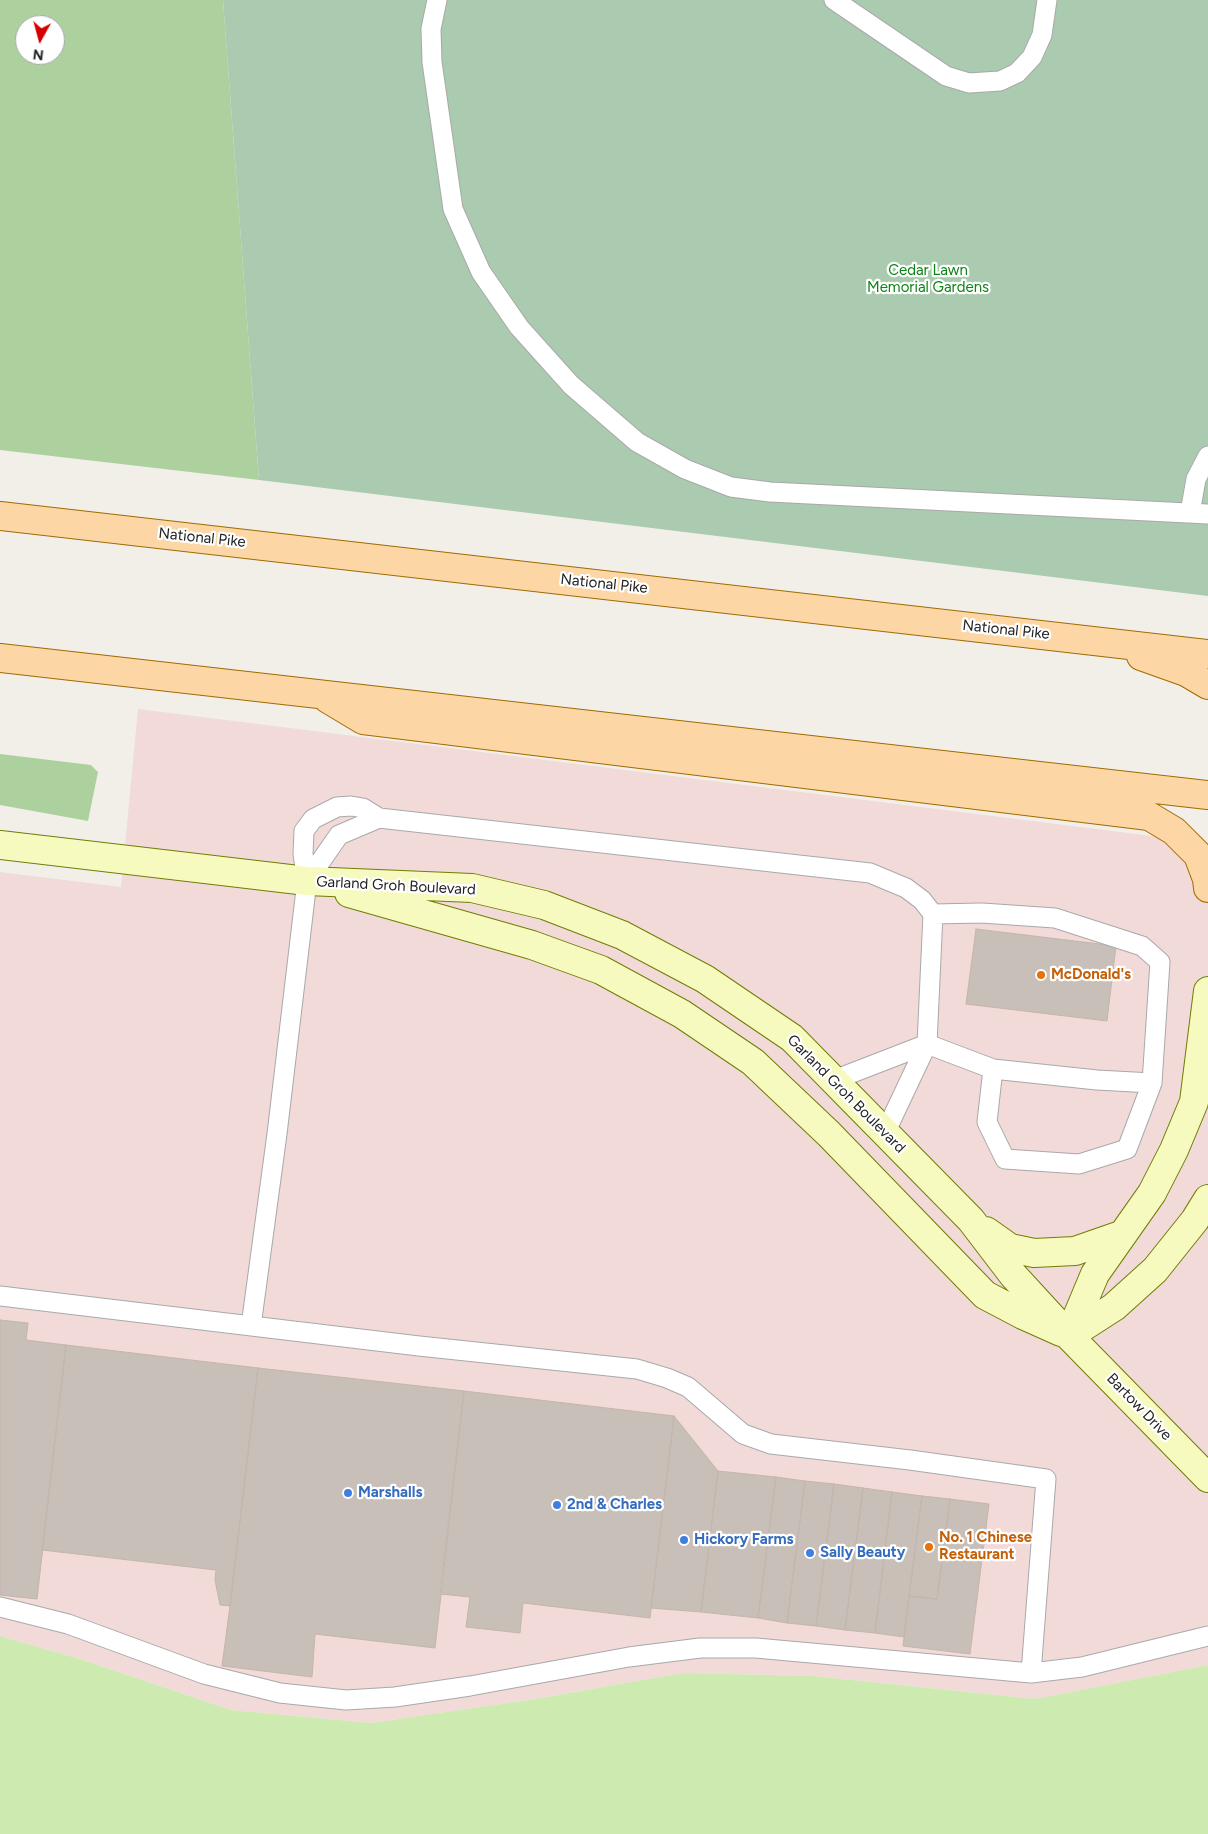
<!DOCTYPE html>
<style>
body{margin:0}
#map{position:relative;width:1208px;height:1834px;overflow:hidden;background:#f2efe9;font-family:Figtree,sans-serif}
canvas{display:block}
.north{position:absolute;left:15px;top:15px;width:50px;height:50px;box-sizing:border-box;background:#fff;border:1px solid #a7a7a7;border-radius:50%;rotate:187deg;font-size:14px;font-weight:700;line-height:20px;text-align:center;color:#222}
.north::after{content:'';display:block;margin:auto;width:18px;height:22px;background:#d40000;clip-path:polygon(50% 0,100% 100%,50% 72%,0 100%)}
</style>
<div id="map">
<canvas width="1208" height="1834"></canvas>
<div class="north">N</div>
</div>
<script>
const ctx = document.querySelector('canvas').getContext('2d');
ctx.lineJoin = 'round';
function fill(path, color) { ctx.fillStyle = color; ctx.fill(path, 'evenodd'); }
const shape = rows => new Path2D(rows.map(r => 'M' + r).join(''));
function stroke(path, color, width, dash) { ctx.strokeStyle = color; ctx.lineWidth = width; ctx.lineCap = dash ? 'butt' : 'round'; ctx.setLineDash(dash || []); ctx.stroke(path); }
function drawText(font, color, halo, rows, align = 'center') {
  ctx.font = font + ' Figtree,sans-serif'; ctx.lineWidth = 4.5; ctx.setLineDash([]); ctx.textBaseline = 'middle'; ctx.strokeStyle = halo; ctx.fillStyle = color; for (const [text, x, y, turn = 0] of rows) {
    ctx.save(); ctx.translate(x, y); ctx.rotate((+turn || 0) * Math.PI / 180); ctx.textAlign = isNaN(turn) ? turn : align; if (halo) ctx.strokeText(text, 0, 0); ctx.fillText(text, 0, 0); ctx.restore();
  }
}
fill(shape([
 [138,709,1208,843,1208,1665,1035,1699,813,1676,683,1673,535,1699,371,1723,231,1710,83,1660,0,1636,0,872,121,887]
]), '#f2dad9');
fill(shape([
 [0,1636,83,1660,231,1710,371,1723,535,1699,683,1673,813,1676,1035,1699,1208,1665,1208,1834,0,1834]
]), '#cdebb0');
fill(shape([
 [0,0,223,0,259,480,0,450],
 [25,25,55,25,55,55,25,55],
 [0,754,91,765,98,772,88,821,0,805]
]), '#add19e');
fill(shape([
 [223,0,1208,0,1208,596,259,480]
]), '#aacbaf');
const building = shape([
 [976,929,1116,946,1107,1021,966,1004,976,929],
 [0,1320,28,1323,26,1340,66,1345,37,1599,0,1595,0,1320],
 [66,1345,258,1368,230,1606,220,1605,215,1580,216,1570,42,1550,66,1345],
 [258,1368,464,1391,435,1648,315,1634,312,1677,222,1666,230,1606,258,1368],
 [464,1391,674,1416,650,1618,523,1603,520,1633,466,1627,470,1597,440,1594,464,1391],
 [674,1416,718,1471,701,1612,651,1608,674,1416],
 [718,1471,776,1477,758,1618,701,1612,718,1471],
 [776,1477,805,1481,787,1623,758,1618,776,1477],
 [805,1481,834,1484,816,1626,787,1623,805,1481],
 [834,1484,863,1488,845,1630,816,1626,834,1484],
 [863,1488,892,1492,875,1633,845,1630,863,1488],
 [892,1492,922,1496,904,1637,875,1633,892,1492],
 [922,1496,950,1499,937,1599,909,1596,922,1496],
 [950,1499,989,1504,970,1654,903,1646,909,1596,937,1599,950,1499]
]);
fill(building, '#c7bfb8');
stroke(building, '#c4b6ab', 1);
const lane = shape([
 [437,0,431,29,432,62,453,209,481,272,519,327,571,385,637,442,685,469,731,487,770,492,1208,514],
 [834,0,946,76,969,83,1000,81,1017,73,1032,57,1042,35,1047,0],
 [1190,513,1196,479,1208,456],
 [307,881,339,835,379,818],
 [933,914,982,913,1055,918,1142,946,1160,962,1152,1083,1127,1149,1079,1164,1005,1159,987,1122,993,1069],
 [834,1080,927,1044,993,1069,1097,1080,1152,1083],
 [0,1296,419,1346,637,1369,667,1378,688,1387,743,1434,771,1444,910,1460,1046,1479,1031,1673,1082,1667,1208,1636],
 [251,1326,277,1134,307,881,303,854,304,831,313,819,337,807,351,806,363,808,379,818,870,873,906,888,922,900,933,914,927,1044,885,1133],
 [0,1607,68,1624,204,1674,280,1693,346,1700,395,1697,470,1686,629,1657,700,1648,756,1648,1031,1673]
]);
const secondary = shape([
 [0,845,307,881,472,888,544,905,622,935,705,979,792,1038,971,1220,1013,1275,1069,1336,1208,1478],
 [349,893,532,945,601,970,682,1014,753,1062,829,1134,985,1295,1023,1315,1061,1332],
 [986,1231,1010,1248,1034,1253,1075,1251,1121,1235],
 [1069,1336,1095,1274,1152,1193,1174,1150,1194,1102,1208,991],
 [1069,1336,1114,1307,1155,1270,1195,1220,1208,1199]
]);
const primary = shape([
 [0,516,1208,654],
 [1141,656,1186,672,1208,685],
 [0,658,1208,795],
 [328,699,363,720,1149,816,1174,831,1198,855,1207,879,1208,888]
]);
stroke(lane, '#a9a9a9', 21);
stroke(secondary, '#707d05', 30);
stroke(primary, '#a06b00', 30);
stroke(lane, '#fff', 19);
stroke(secondary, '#f7fabf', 28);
stroke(primary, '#fcd6a4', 28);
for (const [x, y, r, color] of [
 [1041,975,5,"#e8710a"],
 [348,1493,5,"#3f7fe0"],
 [557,1505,5,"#3f7fe0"],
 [684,1540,5,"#3f7fe0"],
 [929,1547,5,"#e8710a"],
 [810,1553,5,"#3f7fe0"]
]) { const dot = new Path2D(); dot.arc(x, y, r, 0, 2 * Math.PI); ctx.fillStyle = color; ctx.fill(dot); stroke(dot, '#fff', 2); }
drawText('15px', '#0c8416', '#fff', [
 ["Cedar Lawn",928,271],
 ["Memorial Gardens",928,288]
]);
drawText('15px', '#222', '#fff', [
 ["National Pike",202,538,6],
 ["National Pike",604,584,6],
 ["National Pike",1006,630,6],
 ["Garland Groh Boulevard",396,886,3],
 ["Garland Groh Boulevard",846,1094,45],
 ["Bartow Drive",1139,1407,46]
]);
drawText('bold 15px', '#c56008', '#fff', [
 ["McDonald's",1051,975],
 ["No. 1 Chinese",939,1538],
 ["Restaurant",939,1555]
], 'left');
drawText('bold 15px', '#366cbe', '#fff', [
 ["Marshalls",358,1493],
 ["2nd & Charles",567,1505],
 ["Hickory Farms",694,1540],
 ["Sally Beauty",820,1553]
], 'left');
</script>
